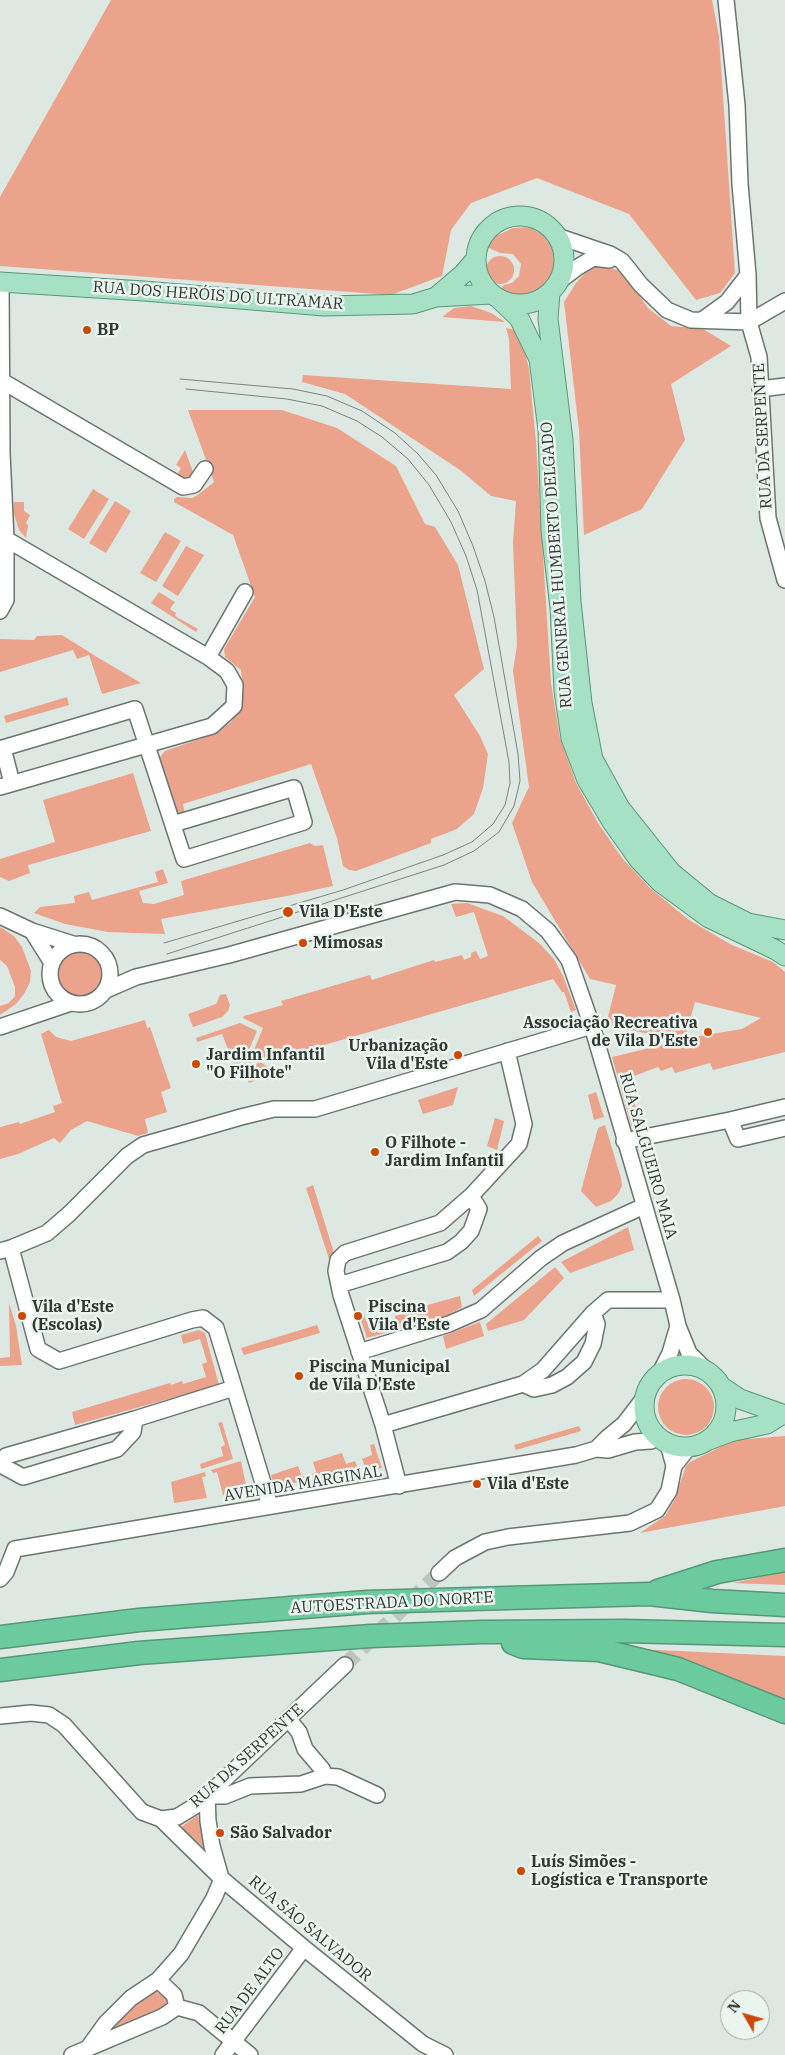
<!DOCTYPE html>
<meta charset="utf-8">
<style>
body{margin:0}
#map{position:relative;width:785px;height:2055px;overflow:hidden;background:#dee8e2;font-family:"IBM Plex Serif",serif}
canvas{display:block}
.north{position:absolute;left:720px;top:1990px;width:50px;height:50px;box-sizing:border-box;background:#ebf5f0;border:1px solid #a1a9a5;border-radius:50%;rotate:308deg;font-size:14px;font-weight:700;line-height:20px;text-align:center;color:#333734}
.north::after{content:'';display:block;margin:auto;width:18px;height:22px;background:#cd4804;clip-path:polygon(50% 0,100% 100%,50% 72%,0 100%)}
</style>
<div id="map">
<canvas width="785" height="2055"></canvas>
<div class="north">N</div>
</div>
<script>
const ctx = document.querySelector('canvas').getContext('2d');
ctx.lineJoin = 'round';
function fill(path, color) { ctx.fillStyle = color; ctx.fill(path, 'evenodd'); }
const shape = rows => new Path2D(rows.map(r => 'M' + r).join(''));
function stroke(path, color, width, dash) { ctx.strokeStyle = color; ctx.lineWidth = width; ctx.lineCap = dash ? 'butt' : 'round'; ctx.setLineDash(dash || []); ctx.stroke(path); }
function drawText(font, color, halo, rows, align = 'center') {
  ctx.font = font + ' "IBM Plex Serif",serif'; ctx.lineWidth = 5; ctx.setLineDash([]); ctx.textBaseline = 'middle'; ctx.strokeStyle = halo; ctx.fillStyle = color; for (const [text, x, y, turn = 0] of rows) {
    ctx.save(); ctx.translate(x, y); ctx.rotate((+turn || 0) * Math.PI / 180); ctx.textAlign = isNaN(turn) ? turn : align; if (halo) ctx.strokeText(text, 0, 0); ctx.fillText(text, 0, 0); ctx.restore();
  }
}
fill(shape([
 [111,0,712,0,719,36,735,273,720,293,696,300,629,214,537,178,471,203,451,230,442,276,391,295,0,266,0,197],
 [529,227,544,235,552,248,555,266,546,284,531,294,512,296,497,291,504,285,512,283,519,276,521,264,513,254,500,253,487,247,496,236,513,228],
 '486 270a14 14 0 1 1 28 0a14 14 0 1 1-28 0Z',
 [599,265,618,270,631,284,648,308,671,326,703,329,731,346,671,384,685,440,642,509,584,535,579,430,564,302,576,283,589,269],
 [471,306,491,313,505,322,442,317,454,308],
 [506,328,516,330,523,342,529,369,536,442,551,683,560,738,576,783,598,823,622,858,650,888,689,920,732,945,773,962,785,972,785,1052,713,1070,710,1063,675,1073,672,1067,661,1071,658,1067,634,1076,630,1090,643,1128,636,1130,631,1125,612,1057,662,1045,685,1045,687,1038,742,1029,761,1018,695,1002,684,1041,606,1025,616,985,590,979,532,882,512,823,529,787,513,671,517,645,513,543,516,501,491,496,460,470,345,394,302,382,303,375,511,389,509,339],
 [188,410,282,410,337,428,396,466,425,524,435,527,458,565,484,669,454,695,480,736,488,754,483,788,474,814,457,829,431,839,431,843,356,871,349,870,343,866,337,838,311,764,183,804,185,814,177,812,173,806,160,757,165,751,217,733,231,722,239,709,243,691,241,670,225,657,224,649,255,597,233,535,174,502,174,499,177,497,192,498,199,494,214,482],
 [185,450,194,475,183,480,176,477,181,468,176,465],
 [93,489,109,499,84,539,68,529],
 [115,501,131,511,106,553,89,543],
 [14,502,24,502,24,511,30,515,26,523,28,525,26,538,19,530,13,511],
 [165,532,181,541,156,582,140,573],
 [186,546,204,555,178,596,162,586],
 [159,592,175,602,170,609,176,613,175,616,198,629,196,632,151,603],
 [62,635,97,657,141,683,102,694,89,655,77,659,73,650,0,672,0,639,34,640,37,636],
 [67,697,69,705,6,723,4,716],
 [133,773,151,831,28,865,30,873,9,881,0,877,0,859,55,842,43,800],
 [310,843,315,846,323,845,333,886,292,895,161,919,165,934,108,932,65,924,34,913,40,907,75,903,74,896,89,892,92,900,158,882,155,872,163,869,168,883,139,891,143,903,154,904,184,895,181,881],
 [467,903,503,916,539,943,554,959,563,976,576,1010,571,1012,564,992,562,992,553,979,279,1058,275,1051,271,1053,268,1061,254,1050,263,1028,243,1018,244,1016,283,1005,281,1001,370,975,372,980,434,960,435,962,462,955,464,960,471,957,471,953,476,951,480,959,488,956,474,912,456,917,451,904],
 [0,927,14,936,22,947,31,971,30,982,24,994,16,1004,0,1015,0,1006,9,1003,15,996,15,987,7,966,0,960],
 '55 974a25 25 0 1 1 50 0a25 25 0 1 1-50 0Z',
 [226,994,230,1005,228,1011,222,1017,193,1027,188,1014,216,1004,220,995],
 [145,1020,147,1028,150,1027,171,1088,161,1092,167,1112,145,1119,148,1133,138,1136,87,1121,71,1130,60,1143,54,1138,18,1154,0,1159,0,1127,19,1122,20,1124,55,1112,53,1106,62,1103,41,1034,49,1030,56,1037,71,1041],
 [240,1023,257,1031,248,1052,255,1059,246,1073,243,1067,236,1069,222,1034,197,1042,196,1038],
 [259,1061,276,1073,249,1083,247,1079],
 [458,1087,453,1105,423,1114,418,1100],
 [596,1092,604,1117,594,1120,588,1095],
 [495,1118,504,1121,497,1150,487,1146],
 [605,1125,621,1178,622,1186,618,1194,611,1201,596,1207,581,1191,598,1128],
 [313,1185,335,1256,330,1262,306,1188],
 [628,1227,634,1250,570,1273,561,1262],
 [538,1236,542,1241,474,1296,472,1290],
 [555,1267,564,1278,524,1320,488,1331,486,1324],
 [460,1296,462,1307,446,1316,367,1338,360,1317,364,1315,369,1328,395,1319,395,1316,406,1313,406,1311],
 [9,1303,16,1326,22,1365,0,1366,0,1358,10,1357],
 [480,1322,484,1336,446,1349,443,1336],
 [317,1325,320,1333,244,1355,241,1348],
 [199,1330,205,1333,219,1385,75,1425,72,1412,170,1383,171,1385,182,1381,183,1384,206,1377,202,1364,207,1362,200,1339,183,1344,181,1335],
 '658 1407a28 28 0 1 1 56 0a28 28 0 1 1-56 0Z',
 [222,1422,233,1459,201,1469,200,1464,223,1456,221,1447,225,1445,218,1423],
 [579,1426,581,1431,516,1450,514,1445],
 [785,1436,785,1506,640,1533,665,1516,674,1501,686,1466,690,1462,734,1440],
 [374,1444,382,1468,367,1471,362,1459,372,1455,370,1445],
 [342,1453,346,1464,355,1461,360,1473,313,1480,312,1474,316,1472,313,1462],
 [241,1461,247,1490,223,1495,217,1472,213,1473,211,1470],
 [298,1466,302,1477,306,1475,307,1481,274,1486,271,1475],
 [205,1472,206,1476,202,1477,207,1498,174,1503,171,1482],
 [785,1572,785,1585,733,1583],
 [636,1649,785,1656,785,1705],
 [198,1815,204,1848,181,1827],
 [155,1991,166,1998,166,2005,161,2012,104,2032,120,2015]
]), '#eba48b');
stroke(shape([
 [345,1665,439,1573]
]), '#bcc5bf', 15, [15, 8]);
const minor = shape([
 [726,0,737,105,740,184,748,275,749,322,759,357,768,518,785,580],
 [557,236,610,254,622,261,641,285,667,310,691,320,749,322,785,301],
 [558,282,578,267,593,258,609,260],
 [702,320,727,302,748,275],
 [2,381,183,487,194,485,205,469],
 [760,389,785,386],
 [0,611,6,600,6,539,2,453,1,282],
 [208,657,245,592],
 [12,783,3,748,135,709,184,859,304,822,294,788,173,824],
 [0,787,212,726,234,706,235,685,227,671,208,657,6,539],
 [0,916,32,931,73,944],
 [32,931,52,963],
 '50 974a30 30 0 1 1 60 0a30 30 0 1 1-60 0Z',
 [106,990,136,977,229,955,455,892,490,895,522,909,548,931,569,960,592,1026,672,1300,678,1326,689,1353,705,1369],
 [0,1027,71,1003],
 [730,1120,738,1139,785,1128],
 [624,1141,730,1120,785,1107],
 [11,1248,38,1349,59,1361,192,1320,203,1318,216,1328,270,1506],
 [0,1251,11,1248,47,1233,69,1214,127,1156,143,1145,241,1117,274,1109,315,1109,592,1026],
 [339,1285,447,1252,461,1242,471,1231,479,1209,471,1196],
 [359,1352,449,1324,481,1310,541,1258,563,1243,644,1206],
 [660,1373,670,1353,678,1326],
 [523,1384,534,1389,552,1385,567,1377,584,1362,593,1344,597,1324,593,1313],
 [135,1419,6,1456,1,1465,23,1477,117,1449,133,1432,135,1419,234,1388],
 [383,1425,523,1384,543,1370,593,1313,608,1300,672,1300],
 [596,1449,607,1438,624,1424,644,1398],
 [674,1466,689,1447],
 [399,1486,383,1425,341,1295,336,1271,338,1260,345,1253,440,1223,471,1196,519,1144,524,1124,507,1051],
 [439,1573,455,1558,485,1542,508,1537,630,1523,657,1510,669,1491,674,1466,668,1444],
 [0,1579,6,1572,15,1549,576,1455,596,1449,608,1450,635,1442,651,1441,658,1437],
 [0,1716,31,1713,49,1715,64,1725,142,1812,161,1819,177,1817,195,1806,207,1796,345,1665],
 [289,1720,299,1732,305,1749,322,1769,325,1776],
 [207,1796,225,1796,250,1786,301,1784,325,1776,338,1777,377,1795],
 [207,1796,208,1821,212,1846,221,1878],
 [161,1819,222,1879,304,1948,423,2044,445,2055],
 [158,1980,174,1995,177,2007],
 [88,2048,106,2023,131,1998,158,1980,181,1954,214,1898,222,1879],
 [72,2055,162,2017,177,2007,199,2013,250,2055],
 [223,2055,304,1948]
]);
const major = shape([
 '476 260a44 44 0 1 1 88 0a44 44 0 1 1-88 0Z',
 [0,282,144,291,324,306,413,304,436,297,491,294],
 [550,293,548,319,563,440,571,602,582,703,593,759,620,808,671,872,710,904,748,923,785,930],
 [436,297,463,274,476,259],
 [499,299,519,318,539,359,548,430,551,531,560,608,564,691,571,738,587,780,612,822,639,860,660,882,709,918,774,949,785,956],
 '644 1406a41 41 0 1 1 82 0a41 41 0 1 1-82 0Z',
 [722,1387,740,1399,785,1415],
 [709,1440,730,1432,767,1424,781,1415]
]);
const highway = shape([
 [658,1591,717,1572,785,1560],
 [0,1637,139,1620,367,1602,649,1594,712,1601,785,1605],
 [513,1643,523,1647,599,1650,678,1669,785,1712],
 [0,1670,139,1653,371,1636,482,1632,624,1631,785,1635]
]);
stroke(minor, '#6b7570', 18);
stroke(major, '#57977a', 21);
stroke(highway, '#57977a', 25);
stroke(minor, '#fff', 15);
stroke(major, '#a6e0c5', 19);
stroke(highway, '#6bcb9f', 22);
stroke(shape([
 [164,943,343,890,443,855,472,842,493,824,505,805,510,783,509,762,477,590,466,556,451,522,429,485,408,459,382,437,357,421,322,406,287,399,186,389],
 [167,954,444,865,474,851,499,832,514,806,520,781,518,754,494,617,485,581,473,546,458,511,436,475,418,454,395,433,362,411,327,396,293,389,180,379]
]), '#7b827d', 1);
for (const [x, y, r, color] of [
 [87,330,5,"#cd4804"],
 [288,912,6,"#cd4804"],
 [303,943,5,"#cd4804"],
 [708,1032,5,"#cd4804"],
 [458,1055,5,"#cd4804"],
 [196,1064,5,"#cd4804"],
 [375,1152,5,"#cd4804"],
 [22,1316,5,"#cd4804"],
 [358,1316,5,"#cd4804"],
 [299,1376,5,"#cd4804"],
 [477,1484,5,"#cd4804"],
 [220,1833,5,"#cd4804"],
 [521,1871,5,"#cd4804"]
]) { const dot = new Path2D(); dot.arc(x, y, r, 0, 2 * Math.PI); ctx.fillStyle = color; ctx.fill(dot); stroke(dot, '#ebf5f0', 2); }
drawText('16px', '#333734', '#ebf5f0', [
 ["RUA DOS HERÓIS DO ULTRAMAR",218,296,4],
 ["RUA DA SERPENTE",763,436,-93],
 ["RUA GENERAL HUMBERTO DELGADO",557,565,-94],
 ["RUA SALGUEIRO MAIA",648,1156,74],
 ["AVENIDA MARGINAL",303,1484,-9],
 ["AUTOESTRADA DO NORTE",392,1603,-3],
 ["RUA DA SERPENTE",247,1756,-42],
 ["RUA SÃO SALVADOR",310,1929,40],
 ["RUA DE ALTO",250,1991,-53]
]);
drawText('bold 16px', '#333734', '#ebf5f0', [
 ["BP",97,330],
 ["Vila D'Este",299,912],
 ["Mimosas",313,943],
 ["Associação Recreativa",698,1023,"right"],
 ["de Vila D'Este",698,1041,"right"],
 ["Urbanização",448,1046,"right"],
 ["Vila d'Este",448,1064,"right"],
 ["Jardim Infantil",206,1055],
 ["\"O Filhote\"",206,1073],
 ["O Filhote -",385,1143],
 ["Jardim Infantil",385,1161],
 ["Vila d'Este",32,1307],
 ["(Escolas)",32,1325],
 ["Piscina",368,1307],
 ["Vila d'Este",368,1325],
 ["Piscina Municipal",309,1367],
 ["de Vila D'Este",309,1385],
 ["Vila d'Este",487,1484],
 ["São Salvador",230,1833],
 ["Luís Simões -",531,1862],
 ["Logística e Transporte",531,1880]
], 'left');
</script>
